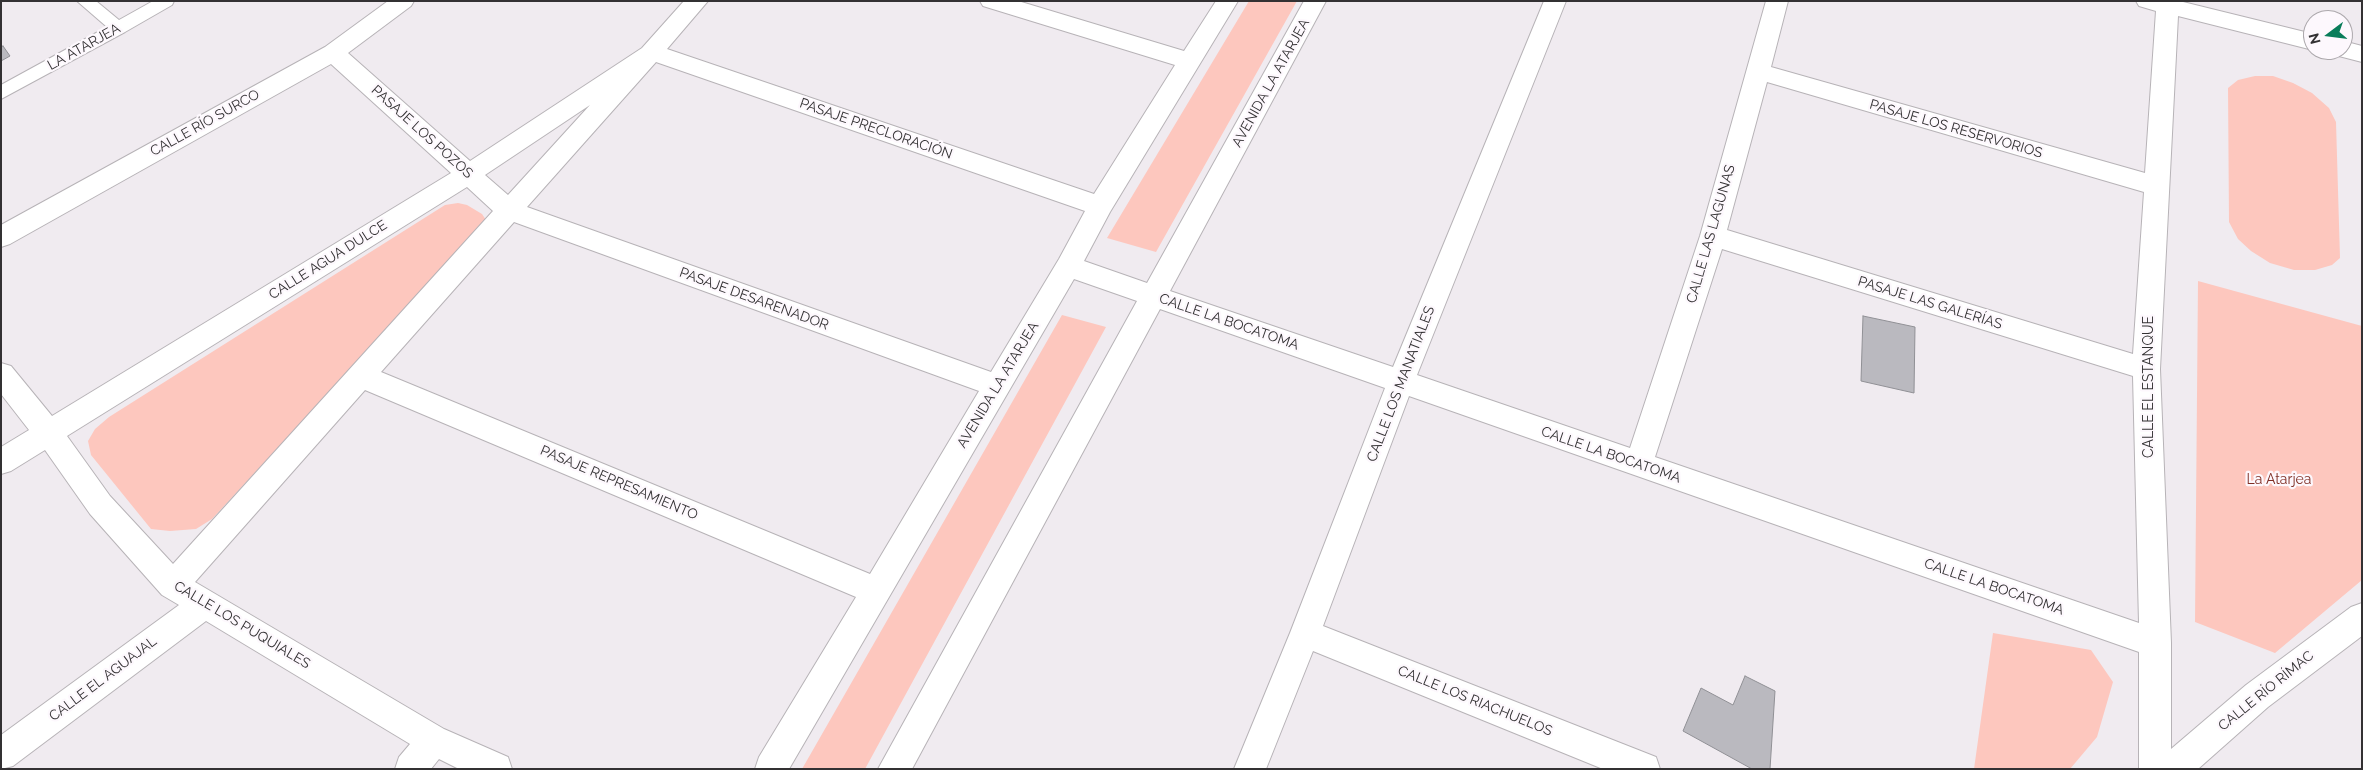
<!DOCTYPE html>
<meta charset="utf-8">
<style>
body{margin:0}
#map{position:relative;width:2363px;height:770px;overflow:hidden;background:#f0ebf0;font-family:Raleway,sans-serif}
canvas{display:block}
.frame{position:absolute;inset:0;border:2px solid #333133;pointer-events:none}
.north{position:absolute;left:2303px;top:10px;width:50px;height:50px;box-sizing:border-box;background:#fdf8fd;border:1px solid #aca8ac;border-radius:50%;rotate:255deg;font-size:14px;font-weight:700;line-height:20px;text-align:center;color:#333133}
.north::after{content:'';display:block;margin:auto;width:18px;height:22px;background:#097d5a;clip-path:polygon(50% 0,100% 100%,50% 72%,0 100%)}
</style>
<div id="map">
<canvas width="2363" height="770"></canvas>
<div class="frame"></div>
<div class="north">N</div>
</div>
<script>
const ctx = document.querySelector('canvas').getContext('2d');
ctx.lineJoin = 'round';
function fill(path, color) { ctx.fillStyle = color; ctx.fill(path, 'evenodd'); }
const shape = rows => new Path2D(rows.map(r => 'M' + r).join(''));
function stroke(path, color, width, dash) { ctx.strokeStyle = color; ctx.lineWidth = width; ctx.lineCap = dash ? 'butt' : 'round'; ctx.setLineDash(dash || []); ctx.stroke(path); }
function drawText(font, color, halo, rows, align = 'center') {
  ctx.font = font + ' Raleway,sans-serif'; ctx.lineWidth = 4.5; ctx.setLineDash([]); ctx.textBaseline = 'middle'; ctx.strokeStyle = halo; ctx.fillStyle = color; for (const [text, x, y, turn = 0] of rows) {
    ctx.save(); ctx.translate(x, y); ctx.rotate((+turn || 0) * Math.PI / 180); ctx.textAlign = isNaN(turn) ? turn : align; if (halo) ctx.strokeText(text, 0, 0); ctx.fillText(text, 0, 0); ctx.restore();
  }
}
fill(shape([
 [1249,1,1297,1,1156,252,1107,238],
 [2255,76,2273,76,2293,83,2312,93,2329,108,2336,122,2340,258,2332,265,2315,270,2294,270,2270,263,2251,251,2238,239,2229,222,2228,88,2238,80],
 [458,203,467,205,482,214,486,220,481,229,212,519,196,529,170,531,151,529,91,455,88,441,95,429,109,417,445,205],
 [2198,281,2362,326,2362,580,2275,653,2195,622],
 [1062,315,1106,327,865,769,802,769],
 [1993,633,2091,650,2113,682,2097,737,2070,769,1974,769]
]), '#fdc7be');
const building = shape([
 [3,46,10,56,1,61,1,47,3,46],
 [1863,316,1915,327,1914,393,1861,381,1863,316],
 [1745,676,1775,691,1770,769,1752,769,1683,731,1701,688,1733,705,1745,676]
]);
fill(building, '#bab9bf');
stroke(building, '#909095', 1);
const service = shape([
 [77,1,96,1,119,20,153,1,174,1,172,5,125,32,1,99,1,85,107,27,77,1]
]);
const minor = shape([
 [388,1,414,1,411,6,348,53,470,161,642,48,684,1,708,1,667,49,1094,194,1175,65,983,6,980,1,1018,1,1184,51,1216,1,1238,1,1110,212,1084,261,1147,283,1304,1,1326,1,1170,291,1393,367,1544,1,1566,1,1417,375,1630,448,1700,236,1766,1,1788,1,1771,67,2145,173,2156,11,2139,6,2136,1,2179,1,2313,34,2313,50,2178,16,2160,369,2171,643,2171,749,2246,685,2351,607,2362,603,2362,636,2268,707,2198,769,2139,769,2139,652,1409,396,1323,626,1656,757,1660,769,1603,769,1313,651,1266,769,1234,769,1290,633,1385,388,1160,309,912,769,878,769,1137,301,1074,279,789,769,755,769,759,757,856,597,365,390,195,582,444,729,508,757,512,769,459,769,439,759,431,769,395,769,399,757,410,744,206,621,13,766,1,769,1,735,179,605,162,595,90,514,45,450,11,471,1,474,1,447,29,430,1,394,1,363,11,366,52,416,451,173,331,64,10,244,1,247,1,225,325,47,388,1],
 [656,62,1085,211,1059,259,991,372,527,207,656,62],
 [1767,82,2144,192,2133,354,1727,230,1767,82],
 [590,105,508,195,485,175,590,105],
 [467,187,493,211,173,564,110,496,67,436,467,187],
 [514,222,979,391,870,574,381,372,514,222],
 [1722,249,2133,376,2139,623,1655,457,1722,249],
 [2343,41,2362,46,2362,62,2335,55,2332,50,2343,50,2343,41]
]);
stroke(service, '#b7b3b7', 2);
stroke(minor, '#b7b3b7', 2);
fill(service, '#fff');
fill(minor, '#fff');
drawText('14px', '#333133', '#fdf8fd', [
 ["LA ATARJEA",84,47,-29],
 ["AVENIDA LA ATARJEA",1271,83,-61],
 ["CALLE RÍO SURCO",205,123,-29],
 ["PASAJE PRECLORACIÓN",876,129,19],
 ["PASAJE LOS RESERVORIOS",1956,129,16],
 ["PASAJE LOS POZOS",422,132,42],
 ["CALLE LAS LAGUNAS",1711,234,-74],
 ["CALLE AGUA DULCE",328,260,-32],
 ["PASAJE DESARENADOR",754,299,20],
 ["PASAJE LAS GALERÍAS",1930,303,17],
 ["CALLE LA BOCATOMA",1229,322,19],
 ["CALLE LOS MANATIALES",1401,384,-69],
 ["AVENIDA LA ATARJEA",998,385,-59],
 ["CALLE EL ESTANQUE",2149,387,-90],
 ["CALLE LA BOCATOMA",1611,455,19],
 ["PASAJE REPRESAMIENTO",619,483,23],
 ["CALLE LA BOCATOMA",1994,587,19],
 ["CALLE LOS PUQUIALES",242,625,31],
 ["CALLE EL AGUAJAL",103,679,-37],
 ["CALLE RÍO RÍMAC",2266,691,-39],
 ["CALLE LOS RIACHUELOS",1475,701,22]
]);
drawText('14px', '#7f2e24', '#fdf8fd', [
 ["La Atarjea",2279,480]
]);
</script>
